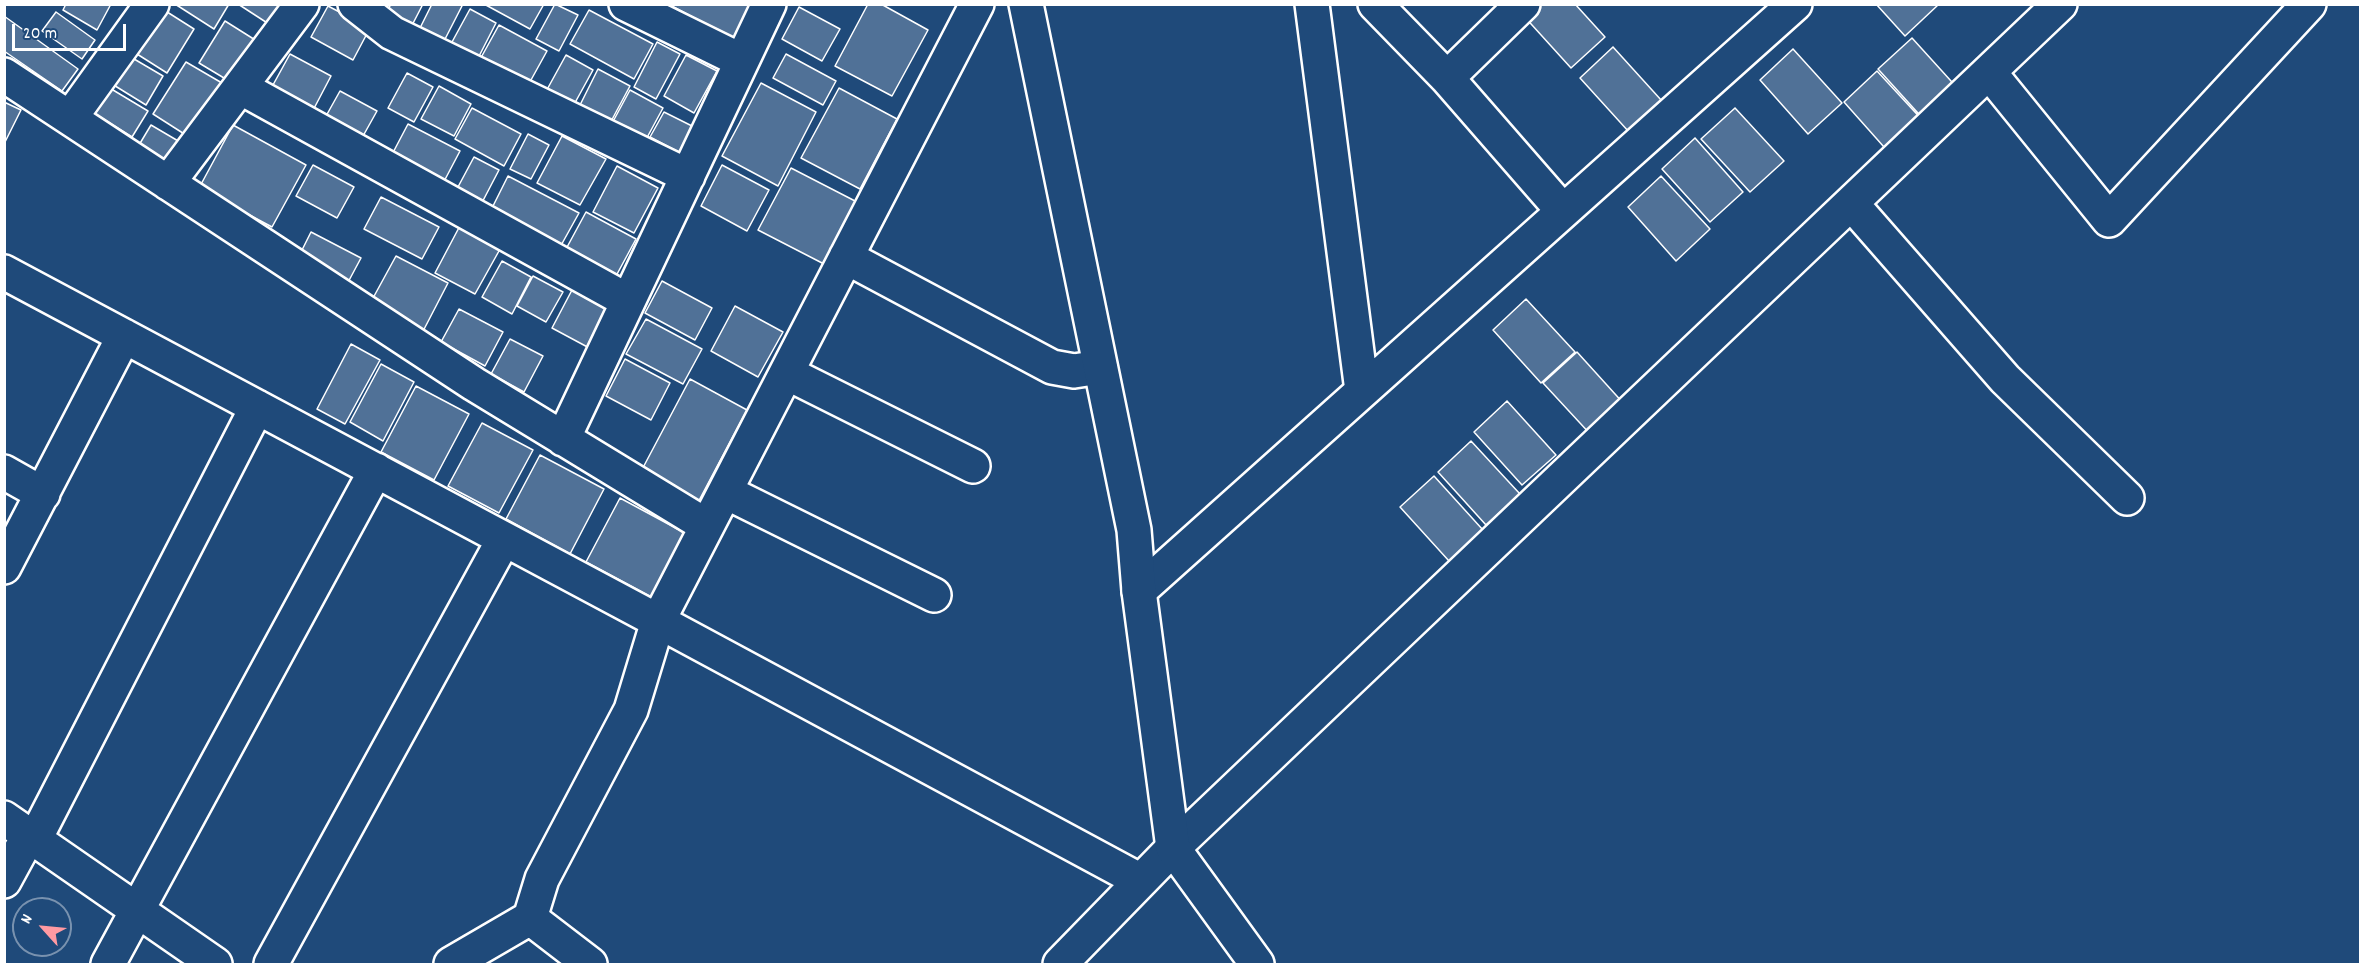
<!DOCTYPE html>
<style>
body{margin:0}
#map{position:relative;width:2365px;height:969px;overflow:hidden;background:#1f4a7a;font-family:Dekko,sans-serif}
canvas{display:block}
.frame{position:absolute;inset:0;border:6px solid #fff;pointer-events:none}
.north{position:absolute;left:12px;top:897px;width:60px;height:60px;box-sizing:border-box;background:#1f4a7a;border:2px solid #7992af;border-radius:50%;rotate:297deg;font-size:16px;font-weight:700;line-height:24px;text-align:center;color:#fff}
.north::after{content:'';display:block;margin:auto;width:21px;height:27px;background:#ff9aa2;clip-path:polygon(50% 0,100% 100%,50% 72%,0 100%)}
.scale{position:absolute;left:12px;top:24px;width:114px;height:27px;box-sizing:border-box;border:3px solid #fff;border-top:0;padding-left:8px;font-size:18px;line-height:21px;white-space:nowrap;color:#fff;-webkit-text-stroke:4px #1f4a7a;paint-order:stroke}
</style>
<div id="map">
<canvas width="2365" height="969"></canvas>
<div class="frame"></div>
<div class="north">N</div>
<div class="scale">20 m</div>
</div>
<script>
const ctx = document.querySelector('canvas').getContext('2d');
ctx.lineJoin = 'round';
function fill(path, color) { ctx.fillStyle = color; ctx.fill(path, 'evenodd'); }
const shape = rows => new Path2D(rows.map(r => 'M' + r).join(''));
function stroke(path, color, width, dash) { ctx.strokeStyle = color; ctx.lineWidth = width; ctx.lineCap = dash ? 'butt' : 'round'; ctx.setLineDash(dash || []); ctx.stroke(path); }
const building = shape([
 [66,4,111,4,97,30,63,10,66,4],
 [175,4,229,4,214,29,175,4],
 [238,4,289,4,275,28,238,4],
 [391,4,423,4,408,33,383,19,391,4],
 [432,4,463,4,442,45,418,32,432,4],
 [484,4,544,4,530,29,484,4],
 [555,4,578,15,559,51,536,39,555,4],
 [668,4,759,4,739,42,668,4],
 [868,4,881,4,928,30,892,96,835,66,868,4],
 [1532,4,1575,4,1605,37,1571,68,1522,14,1532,4],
 [1876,4,1938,4,1938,5,1905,36,1876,4],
 [328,6,370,28,353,60,311,37,328,6],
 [799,7,840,29,822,61,782,39,799,7],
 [470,9,496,23,473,68,446,53,470,9],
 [164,10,194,29,167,73,137,54,164,10],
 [589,10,653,44,634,79,570,44,589,10],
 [56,12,95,40,82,59,42,31,56,12],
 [4,16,78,69,62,91,4,51,4,16],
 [225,21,260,43,234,84,199,63,225,21],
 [499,25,547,51,526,89,478,63,499,25],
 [1912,38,1961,92,1927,123,1878,69,1912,38],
 [657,42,680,54,656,99,634,87,657,42],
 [1613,47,1662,101,1629,132,1580,78,1613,47],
 [1793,49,1842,103,1808,134,1760,80,1793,49],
 [290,54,331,76,310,116,268,94,290,54],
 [786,54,836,81,823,105,773,78,786,54],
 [566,55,593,70,571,110,544,95,566,55],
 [686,55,717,71,694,113,664,96,686,55],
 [129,56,163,76,146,105,112,84,129,56],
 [186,62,222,83,189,137,153,114,186,62],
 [598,69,630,86,608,127,577,111,598,69],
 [1877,71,1926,124,1892,156,1844,102,1877,71],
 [407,73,433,87,414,122,388,108,407,73],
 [761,83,816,112,778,186,722,156,761,83],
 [439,86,471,104,454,136,421,119,439,86],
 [108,87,148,111,132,137,92,112,108,87],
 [839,88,897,119,860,189,801,158,839,88],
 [630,90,663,108,643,145,610,127,630,90],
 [340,91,377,111,358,145,321,125,340,91],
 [4,102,21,110,4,144,4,102],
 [472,108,521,134,504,166,455,139,472,108],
 [1735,108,1784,161,1750,192,1701,139,1735,108],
 [664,112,700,130,686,156,650,137,664,112],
 [408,124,460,151,440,189,388,162,408,124],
 [151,125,185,145,172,165,139,145,151,125],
 [233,125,306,165,272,227,199,188,233,125],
 [528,134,549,145,531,179,510,169,528,134],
 [562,136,606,159,580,205,537,183,562,136],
 [1695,138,1743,192,1710,222,1662,169,1695,138],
 [474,157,499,170,476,214,451,200,474,157],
 [313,165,354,187,337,218,296,196,313,165],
 [722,165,769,190,747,231,701,206,722,165],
 [617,166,658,188,634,233,593,212,617,166],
 [791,168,857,202,824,264,758,230,791,168],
 [508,176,579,213,559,249,490,212,508,176],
 [1661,176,1710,229,1676,261,1628,207,1661,176],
 [381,197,439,227,422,259,364,229,381,197],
 [586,212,636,239,616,276,566,249,586,212],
 [463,220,504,242,475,294,435,273,463,220],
 [311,232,361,258,346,286,297,260,311,232],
 [396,256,448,283,420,337,367,309,396,256],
 [502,261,531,277,512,314,482,297,502,261],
 [533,276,563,292,546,322,517,306,533,276],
 [662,281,712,308,695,340,645,313,662,281],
 [572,290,613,313,593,350,552,328,572,290],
 [1526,299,1575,352,1541,383,1493,330,1526,299],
 [735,306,783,332,758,377,711,351,735,306],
 [459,309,503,332,485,366,441,342,459,309],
 [646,319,702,349,683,384,626,354,646,319],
 [510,339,543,356,524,392,491,374,510,339],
 [351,344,380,360,345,424,317,409,351,344],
 [1577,352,1625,405,1592,436,1543,383,1577,352],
 [625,359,670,383,651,420,606,396,625,359],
 [381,364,414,382,383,441,350,422,381,364],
 [690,379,747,410,695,508,638,477,690,379],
 [416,386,469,414,434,480,381,452,416,386],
 [1507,401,1556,455,1522,485,1474,432,1507,401],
 [482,423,533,450,499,513,448,486,482,423],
 [1471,441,1520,494,1486,525,1438,472,1471,441],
 [540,455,604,489,570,554,506,519,540,455],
 [1434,476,1483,530,1449,561,1400,507,1434,476],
 [620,498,685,533,651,597,586,562,620,498]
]);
fill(building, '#507197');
stroke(building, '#fff', 1.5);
const minor = shape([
 [355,4,392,33,688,176],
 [626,4,742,61],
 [1312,4,1362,391],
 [1375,4,1447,78,1563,211],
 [1989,72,2109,220,2309,4],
 [4,75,474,384,707,526],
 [1447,78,1523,4],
 [240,87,628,301],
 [70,118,152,4],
 [168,183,302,4],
 [1851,203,2005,379,2127,498],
 [846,257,1052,367,1074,371,1100,367],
 [4,272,658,621,977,4],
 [787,373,973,466],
 [563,439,769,4],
 [4,472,43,494],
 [726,492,934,595],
 [4,567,124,336],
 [1139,591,1795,4],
 [4,818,215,964],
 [35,839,257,407],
 [4,881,29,835],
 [530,918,590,964],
 [108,964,376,470],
 [271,964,504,539],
 [451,964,530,918,542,879,631,710,658,621,1141,881],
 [1060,964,1173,848,2060,4]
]);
const tertiary = shape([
 [1026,4,1134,530,1139,591,1173,848,1257,964]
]);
stroke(minor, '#fff', 38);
stroke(tertiary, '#fff', 38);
stroke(minor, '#1f4a7a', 33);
stroke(tertiary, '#1f4a7a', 33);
</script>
